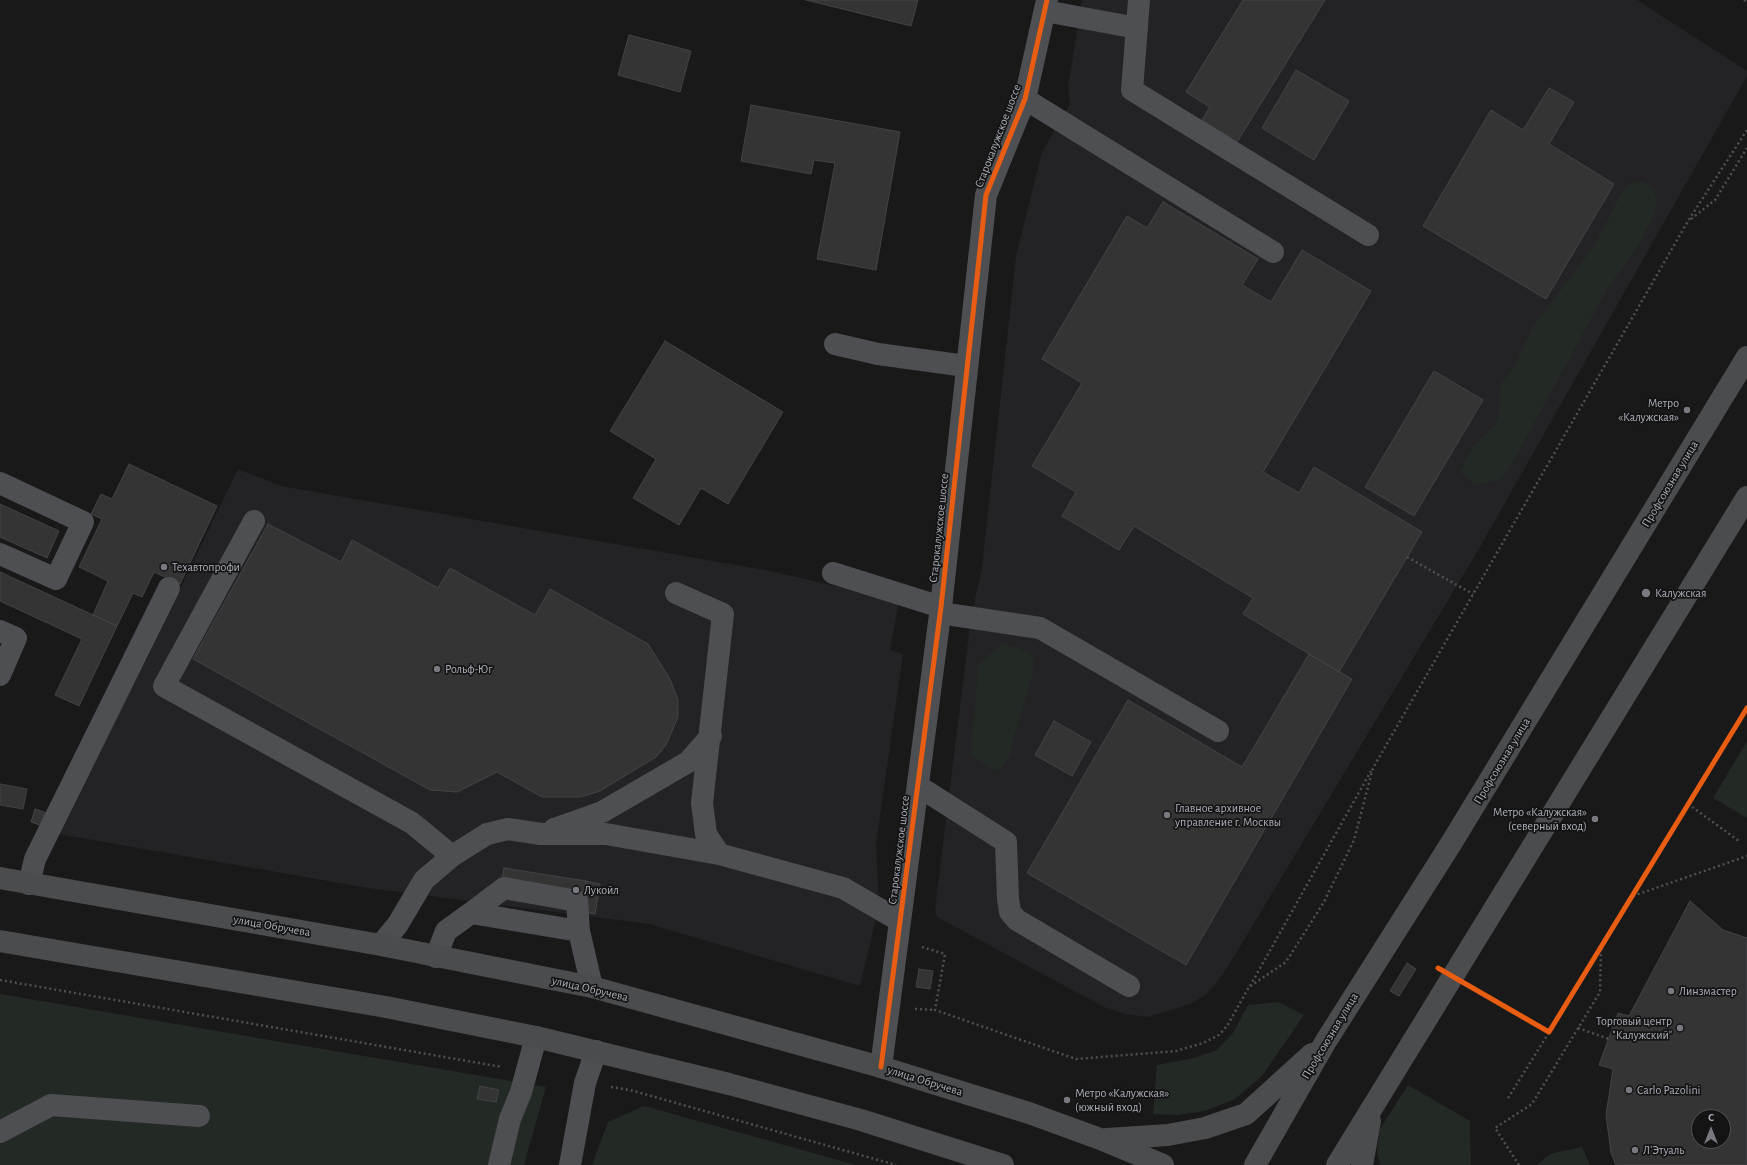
<!DOCTYPE html>
<meta charset="utf-8">
<style>
body{margin:0}
#map{position:relative;width:1747px;height:1165px;overflow:hidden;background:#19191a;font-family:"Alegreya Sans",sans-serif}
canvas{display:block}
.north{position:absolute;left:1691px;top:1109px;width:40px;height:40px;box-sizing:border-box;background:#141415;border:1px solid #515257;border-radius:50%;rotate:0deg;font-size:11px;font-weight:700;line-height:16px;text-align:center;color:#acafb9}
.north::after{content:'';display:block;margin:auto;width:14px;height:18px;background:#797a81;clip-path:polygon(50% 0,100% 100%,50% 72%,0 100%)}
</style>
<div id="map">
<canvas width="1747" height="1165"></canvas>
<div class="north">С</div>
</div>
<script>
const ctx = document.querySelector('canvas').getContext('2d');
ctx.lineJoin = 'round';
function fill(path, color) { ctx.fillStyle = color; ctx.fill(path, 'evenodd'); }
const shape = rows => new Path2D(rows.map(r => 'M' + r).join(''));
function stroke(path, color, width, dash) { ctx.strokeStyle = color; ctx.lineWidth = width; ctx.lineCap = dash ? 'butt' : 'round'; ctx.setLineDash(dash || []); ctx.stroke(path); }
function drawText(font, color, halo, rows, align = 'center') {
  ctx.font = font + ' "Alegreya Sans",sans-serif'; ctx.lineWidth = 3.5; ctx.setLineDash([]); ctx.textBaseline = 'middle'; ctx.strokeStyle = halo; ctx.fillStyle = color; for (const [text, x, y, turn = 0] of rows) {
    ctx.save(); ctx.translate(x, y); ctx.rotate((+turn || 0) * Math.PI / 180); ctx.textAlign = isNaN(turn) ? turn : align; if (halo) ctx.strokeText(text, 0, 0); ctx.fillText(text, 0, 0); ctx.restore();
  }
}
fill(shape([
 [1082,0,1637,0,1747,71,1747,76,1480,547,1229,965,1215,985,1204,996,1190,1004,1148,1017,1125,1014,1104,1007,937,917,935,909,971,617,982,567,1016,256,1042,152,1070,104,1068,87],
 [238,469,281,486,771,571,899,601,890,650,903,654,876,844,879,906,860,986,649,924,368,888,58,834,142,668]
]), '#232325');
fill(shape([
 [1632,182,1644,182,1654,189,1657,201,1654,213,1638,246,1609,286,1508,471,1499,480,1475,485,1460,471,1472,447,1498,421,1501,384,1516,363,1532,328,1594,246,1623,190],
 [1002,644,1019,648,1034,657,1032,676,1008,759,998,772,971,755,978,665],
 [1747,741,1747,818,1713,798],
 [0,994,546,1087,524,1165,0,1165],
 [1279,1002,1304,1015,1262,1076,1235,1099,1205,1111,1177,1115,1153,1114,1157,1065,1194,1058,1217,1050,1233,1033,1248,1005],
 [1408,1085,1470,1121,1471,1165,1380,1165,1377,1151,1380,1129],
 [644,1106,856,1165,592,1165,608,1122],
 [1582,1147,1590,1165,1537,1165,1550,1154]
]), '#232924');
const building = shape([
 [806,0,918,0,911,26,806,0],
 [1243,0,1325,0,1237,142,1202,120,1210,107,1186,92,1243,0],
 [629,35,691,51,680,92,618,75,629,35],
 [1296,70,1349,101,1314,160,1262,128,1296,70],
 [1549,88,1574,102,1549,144,1614,184,1546,299,1423,226,1491,110,1523,130,1549,88],
 [751,105,900,132,876,270,817,259,835,163,814,160,811,174,741,161,751,105],
 [1163,202,1258,259,1242,285,1271,302,1302,250,1371,291,1263,472,1299,493,1314,467,1422,532,1339,672,1243,614,1253,598,1134,526,1119,550,1062,516,1076,492,1032,466,1082,383,1042,359,1127,216,1147,228,1163,202],
 [665,341,783,412,728,504,701,488,679,525,633,498,656,459,610,431,665,341],
 [1434,371,1483,400,1414,516,1365,487,1434,371],
 [129,464,217,506,180,584,154,572,142,597,133,593,117,626,93,615,108,581,79,567,102,519,91,514,101,494,112,499,129,464],
 [0,504,59,531,47,558,0,537,0,504],
 [268,524,341,562,352,540,438,588,450,568,535,615,550,589,648,644,670,679,678,700,678,717,666,745,656,757,600,791,581,797,542,797,497,772,457,792,430,790,193,659,268,524],
 [0,572,117,626,79,706,55,695,82,639,0,601,0,572],
 [1309,654,1352,679,1186,965,1027,873,1128,700,1242,767,1309,654],
 [1054,721,1091,742,1072,776,1035,755,1054,721],
 [0,784,27,789,23,809,0,805,0,784],
 [35,809,47,813,43,826,31,822,35,809],
 [504,868,586,881,581,911,499,898,504,868],
 [586,881,600,884,595,914,581,911,586,881],
 [1690,901,1723,930,1747,938,1747,1165,1616,1165,1611,1153,1606,1115,1613,1069,1599,1065,1618,1013,1629,1016,1690,901],
 [1699,1117,1723,1117,1723,1141,1699,1141,1699,1117],
 [1407,963,1416,969,1399,996,1390,991,1407,963],
 [919,969,933,971,930,989,916,987,919,969],
 [480,1086,499,1090,496,1102,477,1099,480,1086]
]);
fill(building, '#343435');
stroke(building, '#424346', 1);
stroke(shape([
 [1744,0,1747,2],
 [1691,219,1715,200,1747,148],
 [1407,557,1473,594],
 [1688,804,1739,841],
 [1633,896,1747,856],
 [922,947,945,954,935,1010,1076,1059,1176,1051,1203,1043,1219,1035,1227,1026,1249,987,1286,962,1324,902,1354,840,1373,768,1688,221,1747,130],
 [0,980,502,1067],
 [1250,986,1371,771],
 [915,1009,935,1010],
 [1578,1028,1609,1039],
 [611,1087,630,1090,896,1165],
 [1508,1098,1590,967,1747,708],
 [1519,1165,1495,1128,1532,1104,1600,992,1601,948]
]), '#4f5053', 2.5, [2, 3]);
stroke(shape([
 [1139,0,1132,90,1368,235],
 [1045,11,1137,28],
 [1025,99,1273,252],
 [835,344,878,354,966,366],
 [0,483,83,522,56,579,0,554],
 [254,521,164,686,412,823,452,856],
 [833,573,941,607],
 [676,593,723,614,702,803,706,834,719,854],
 [940,613,1040,628,1218,731],
 [0,631,16,638,0,675],
 [918,786,1006,842,1008,899,1010,912,1017,920,1129,986],
 [554,829,602,812,688,762,711,736],
 [29,884,35,859,169,588],
 [471,913,504,888,577,901,579,931],
 [381,945,398,924,424,880,452,856,487,834,508,829,541,834,606,834,719,854,843,888,900,921],
 [436,957,446,931,471,913,579,931,592,987],
 [881,1067,941,607,986,195,1025,99,1047,0],
 [0,1132,51,1105,199,1116],
 [499,1165,510,1119,521,1092,536,1037],
 [570,1165,585,1083,596,1051]
]), '#4e4f52', 22);
stroke(shape([
 [0,878,381,945,592,987,881,1067,1029,1113,1103,1140,1163,1165],
 [0,941,386,1007,536,1037,729,1084,861,1120,1003,1165],
 [1107,1139,1168,1135,1205,1128,1246,1114,1312,1054],
 [1255,1165,1326,1041,1452,842,1747,357],
 [1337,1165,1747,497],
 [1362,1165,1370,1121]
]), '#4b4c4e', 22);
stroke(shape([
 [1438,968,1549,1032,1747,708],
 [881,1067,941,607,986,195,1025,99,1047,0]
]), '#e95d12', 5);
for (const [x, y, r, color] of [
 [1687,410,4,"#797a81"],
 [164,567,4,"#797a81"],
 [1646,593,5,"#797a81"],
 [437,669,4,"#797a81"],
 [1167,815,4,"#797a81"],
 [1595,819,4,"#797a81"],
 [576,890,4,"#797a81"],
 [1671,991,4,"#797a81"],
 [1680,1028,4,"#797a81"],
 [1629,1090,4,"#797a81"],
 [1067,1100,4,"#797a81"],
 [1635,1150,4,"#797a81"]
]) { const dot = new Path2D(); dot.arc(x, y, r, 0, 2 * Math.PI); ctx.fillStyle = color; ctx.fill(dot); stroke(dot, '#141415', 1.5); }
drawText('12px', '#acafb9', '#141415', [
 ["Старокалужское шоссе",998,136,-69],
 ["Профсоюзная улица",1670,484,-59],
 ["Старокалужское шоссе",939,528,-84],
 ["Профсоюзная улица",1502,761,-59],
 ["Старокалужское шоссе",899,850,-83],
 ["улица Обручева",272,926,10],
 ["улица Обручева",590,989,13],
 ["Профсоюзная улица",1330,1036,-59],
 ["улица Обручева",925,1081,17]
]);
drawText('12px', '#acafb9', '#141415', [
 ["Метро",1679,403,"right"],
 ["«Калужская»",1679,417,"right"],
 ["Техавтопрофи",172,567],
 ["Калужская",1655,593],
 ["Рольф-Юг",445,669],
 ["Главное архивное",1175,808],
 ["управление г. Москвы",1175,822],
 ["Метро «Калужская»",1587,812,"right"],
 ["(северный вход)",1587,826,"right"],
 ["Лукойл",584,890],
 ["Линзмастер",1679,991],
 ["Торговый центр",1672,1021,"right"],
 ["\"Калужский\"",1672,1035,"right"],
 ["Carlo Pazolini",1637,1090],
 ["Метро «Калужская»",1075,1093],
 ["(южный вход)",1075,1107],
 ["Л'Этуаль",1643,1150]
], 'left');
</script>
